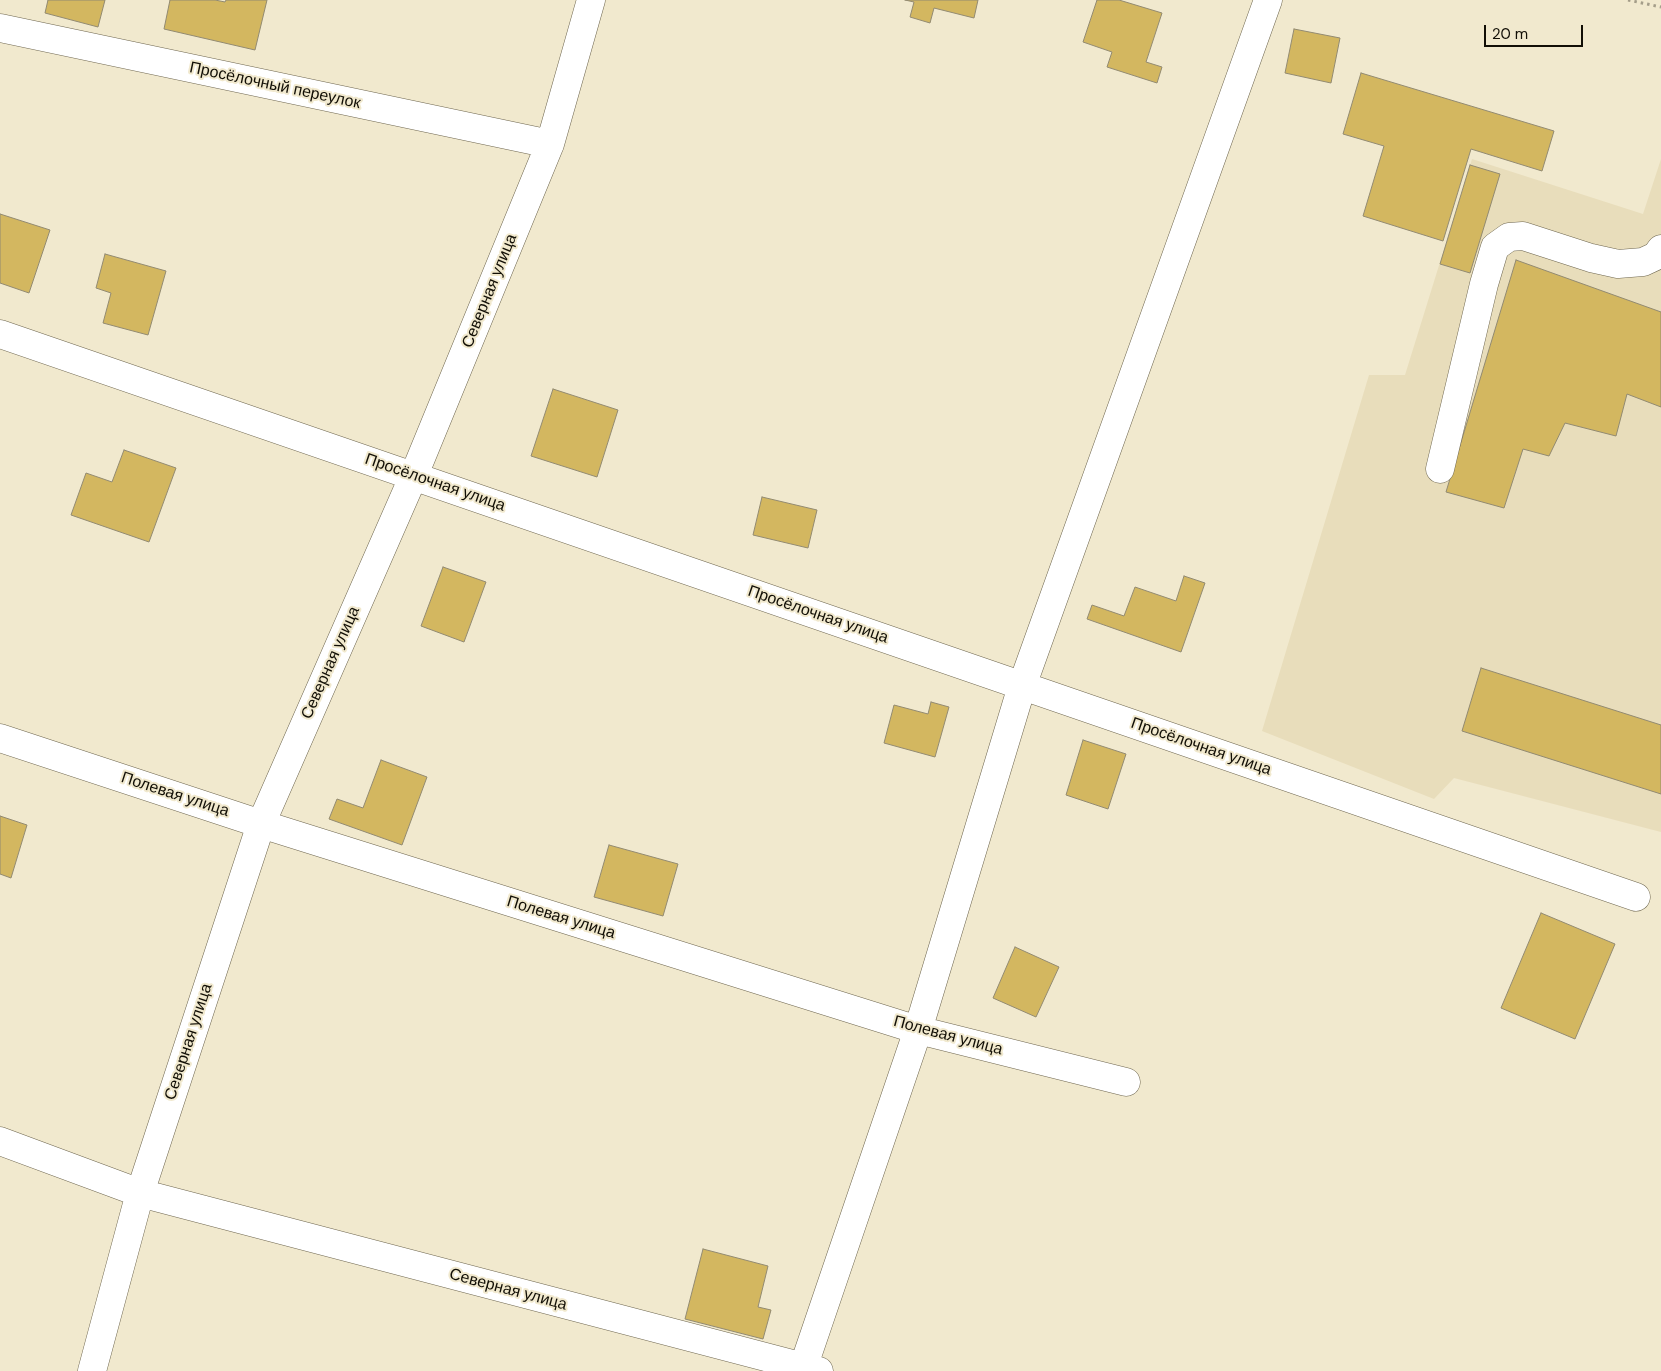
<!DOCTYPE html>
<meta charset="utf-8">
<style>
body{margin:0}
#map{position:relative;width:1661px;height:1371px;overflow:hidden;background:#f1e9ce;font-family:"DM Sans",sans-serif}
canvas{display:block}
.scale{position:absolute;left:1484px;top:25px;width:99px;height:22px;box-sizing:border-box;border:2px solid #120f06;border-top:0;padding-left:6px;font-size:15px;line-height:18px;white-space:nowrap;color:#120f06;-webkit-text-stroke:4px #f1e9ce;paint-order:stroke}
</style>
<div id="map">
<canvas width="1661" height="1371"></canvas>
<div class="scale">20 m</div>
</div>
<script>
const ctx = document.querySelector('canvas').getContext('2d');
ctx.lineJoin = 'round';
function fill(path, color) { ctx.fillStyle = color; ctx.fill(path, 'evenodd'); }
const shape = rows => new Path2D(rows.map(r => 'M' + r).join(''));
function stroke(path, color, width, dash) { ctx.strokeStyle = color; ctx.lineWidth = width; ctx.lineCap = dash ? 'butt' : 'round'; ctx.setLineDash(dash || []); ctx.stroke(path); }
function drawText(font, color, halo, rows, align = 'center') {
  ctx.font = font + ' "DM Sans",sans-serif'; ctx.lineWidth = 4; ctx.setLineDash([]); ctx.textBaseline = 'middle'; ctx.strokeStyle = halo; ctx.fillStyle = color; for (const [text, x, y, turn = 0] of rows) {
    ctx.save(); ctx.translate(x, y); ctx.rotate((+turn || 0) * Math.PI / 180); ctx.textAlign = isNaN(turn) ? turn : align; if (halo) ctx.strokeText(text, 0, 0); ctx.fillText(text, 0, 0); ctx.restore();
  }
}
fill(shape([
 [1472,159,1643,214,1661,159,1661,832,1454,778,1434,799,1262,731,1369,375,1405,375]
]), '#e8ddbb');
const building = shape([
 [48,0,105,0,98,27,45,13,48,0],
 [170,0,215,0,225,2,226,0,267,0,255,50,164,29,170,0],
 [905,0,978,0,974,18,934,8,930,23,910,17,914,2,905,0],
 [1097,0,1119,0,1162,13,1146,62,1162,67,1157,83,1107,67,1112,52,1083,42,1097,0],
 [1294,29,1340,38,1331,83,1285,73,1294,29],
 [1361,73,1554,131,1542,171,1471,149,1443,241,1363,216,1384,146,1343,134,1361,73],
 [1470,165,1500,174,1470,273,1440,264,1470,165],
 [0,214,50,230,29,293,0,283,0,214],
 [105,254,166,271,148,335,103,323,111,293,96,288,105,254],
 [1516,260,1661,312,1661,407,1627,394,1616,436,1565,423,1549,456,1523,449,1504,508,1446,492,1516,260],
 [553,389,618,410,597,477,531,456,553,389],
 [124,450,176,468,149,542,71,515,86,473,112,482,124,450],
 [762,497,817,510,808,548,753,535,762,497],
 [443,567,486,582,464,642,421,626,443,567],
 [1184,576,1205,583,1181,652,1087,619,1092,605,1124,616,1135,587,1176,601,1184,576],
 [1481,668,1661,725,1661,794,1462,731,1481,668],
 [931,702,949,707,935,757,884,743,894,705,928,714,931,702],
 [1083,740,1126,754,1108,809,1066,795,1083,740],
 [381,760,427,777,402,845,329,819,337,799,363,808,381,760],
 [0,816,27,825,11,878,0,874,0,816],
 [609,845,678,864,663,916,594,897,609,845],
 [1541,913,1615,944,1575,1039,1501,1008,1541,913],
 [1015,947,1059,967,1036,1017,993,998,1015,947],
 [703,1249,768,1266,758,1307,771,1310,763,1339,685,1319,703,1249]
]);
fill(building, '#d3b760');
stroke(building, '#928a71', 1);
const street = shape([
 [0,28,550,144],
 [0,334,1636,897],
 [1440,469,1484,284,1495,247,1509,237,1523,236,1591,258,1618,264,1643,262,1656,256,1661,249],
 [0,738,261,824,918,1030,1126,1082],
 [0,1141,140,1193,819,1371],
 [92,1371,140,1193,261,824,414,475,550,144,591,0],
 [802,1371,918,1030,1022,686,1268,0]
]);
stroke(street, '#6f6750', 29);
stroke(shape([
 [1628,0,1661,7]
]), '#a49d89', 3, [2.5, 4]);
stroke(street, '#fff', 28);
drawText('16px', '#120f06', '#f1e9ce', [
 ["Просёлочный переулок",275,86,12],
 ["Северная улица",490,291,-68],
 ["Просёлочная улица",435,483,19],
 ["Просёлочная улица",818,615,19],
 ["Северная улица",331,663,-66],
 ["Просёлочная улица",1201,747,19],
 ["Полевая улица",175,795,18],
 ["Полевая улица",561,918,17],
 ["Полевая улица",948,1036,15],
 ["Северная улица",189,1042,-72],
 ["Северная улица",508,1290,15]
]);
</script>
